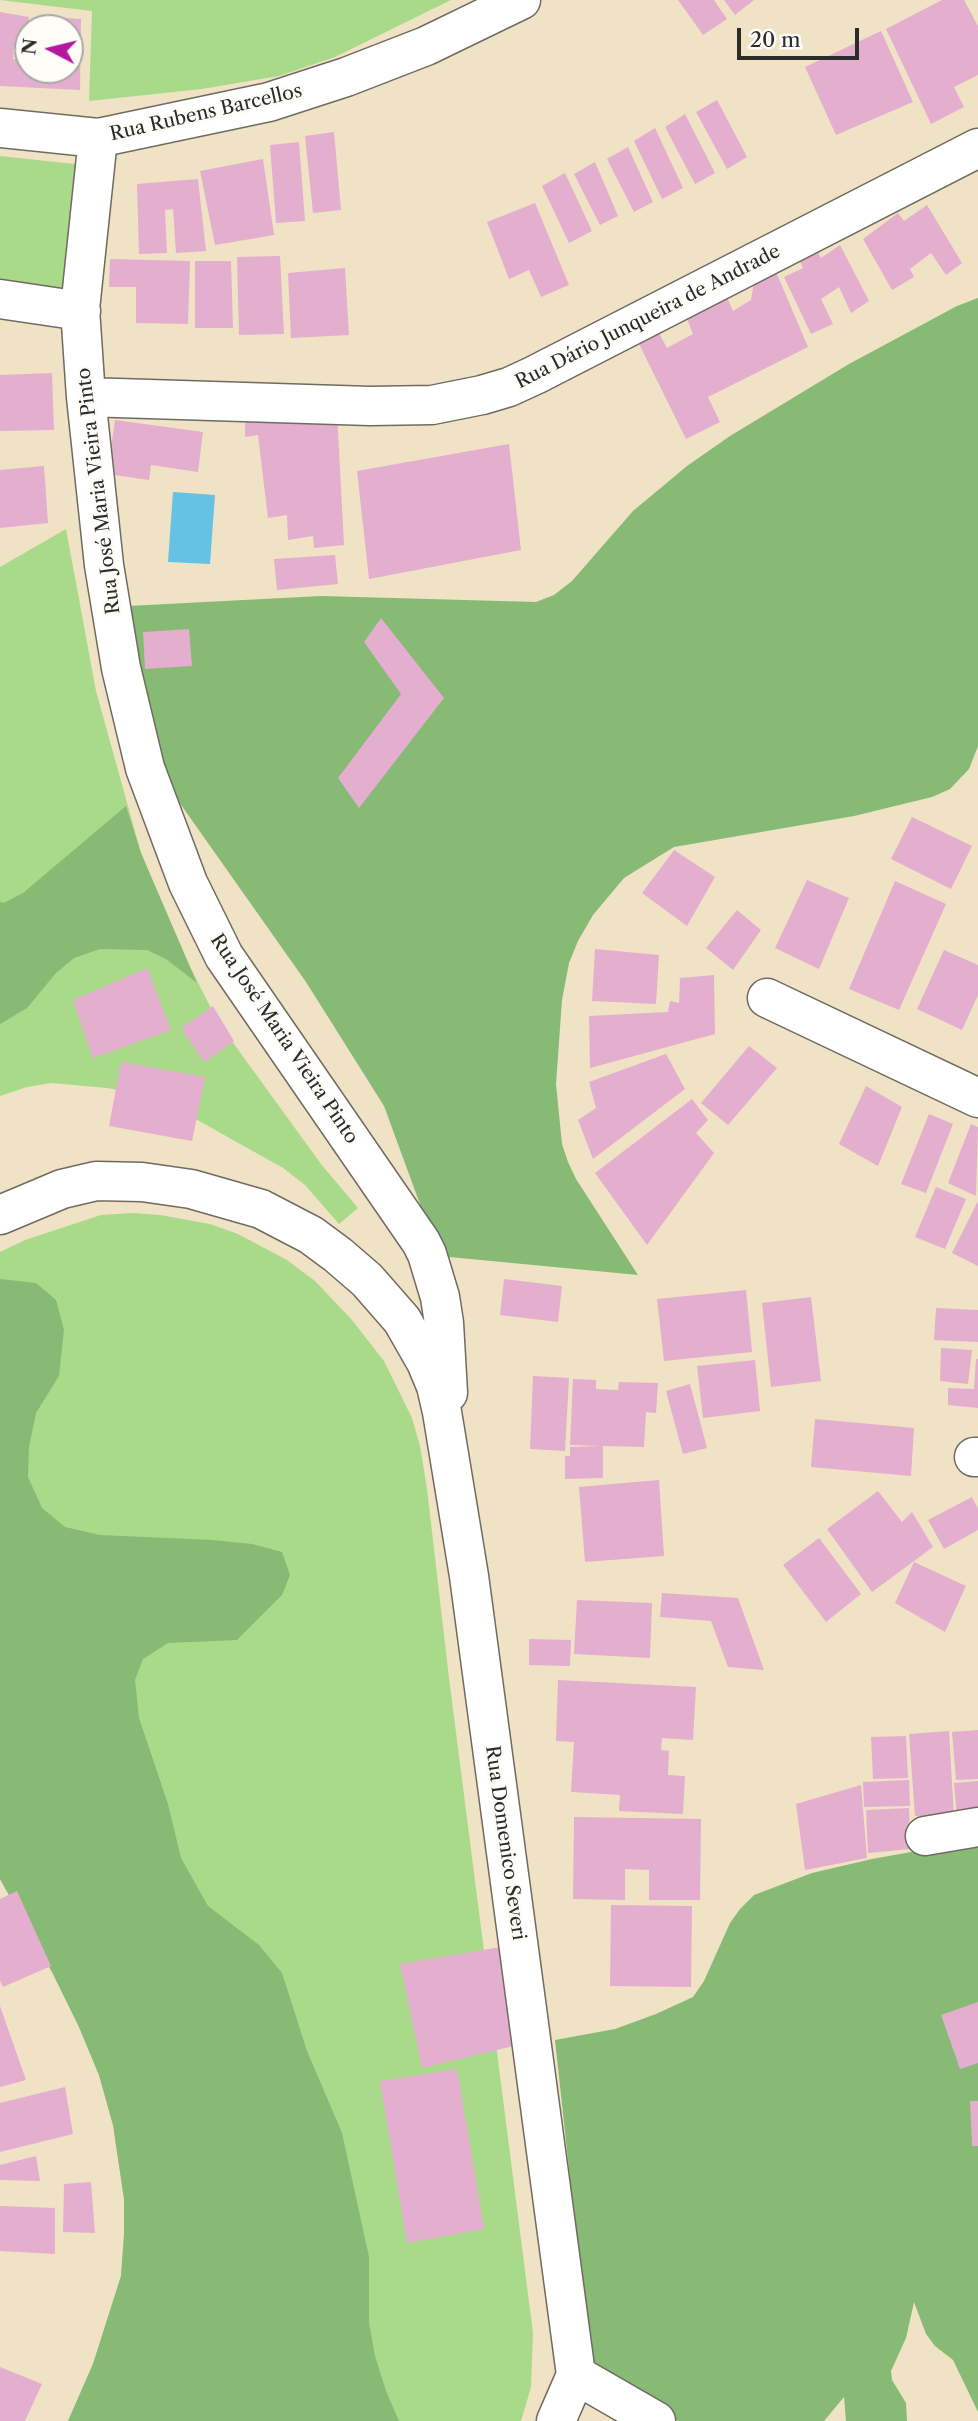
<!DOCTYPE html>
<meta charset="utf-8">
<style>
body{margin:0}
#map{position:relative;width:978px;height:2421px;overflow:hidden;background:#f0e2c5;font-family:"Libre Caslon Text",serif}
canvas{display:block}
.north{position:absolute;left:14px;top:14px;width:70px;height:70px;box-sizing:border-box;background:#fdfcf7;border:2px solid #a9a8a5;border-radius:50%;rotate:277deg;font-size:19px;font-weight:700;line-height:28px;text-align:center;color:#2b2b2b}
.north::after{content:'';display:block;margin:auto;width:24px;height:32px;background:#b5179e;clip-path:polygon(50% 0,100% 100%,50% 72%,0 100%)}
.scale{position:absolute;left:737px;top:28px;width:122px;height:32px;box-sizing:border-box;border:4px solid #2b2b2b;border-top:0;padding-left:9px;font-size:21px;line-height:24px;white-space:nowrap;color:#2b2b2b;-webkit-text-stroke:5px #fdfcf7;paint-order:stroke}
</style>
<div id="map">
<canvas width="978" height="2421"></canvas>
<div class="north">N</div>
<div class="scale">20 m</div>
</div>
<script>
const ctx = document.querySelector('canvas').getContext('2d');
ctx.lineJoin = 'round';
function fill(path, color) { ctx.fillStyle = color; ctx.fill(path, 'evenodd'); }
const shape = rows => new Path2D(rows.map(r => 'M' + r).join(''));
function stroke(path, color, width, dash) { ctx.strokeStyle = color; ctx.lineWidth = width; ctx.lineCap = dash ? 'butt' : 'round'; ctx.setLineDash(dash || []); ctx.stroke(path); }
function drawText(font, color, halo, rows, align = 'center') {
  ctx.font = font + ' "Libre Caslon Text",serif'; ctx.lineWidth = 6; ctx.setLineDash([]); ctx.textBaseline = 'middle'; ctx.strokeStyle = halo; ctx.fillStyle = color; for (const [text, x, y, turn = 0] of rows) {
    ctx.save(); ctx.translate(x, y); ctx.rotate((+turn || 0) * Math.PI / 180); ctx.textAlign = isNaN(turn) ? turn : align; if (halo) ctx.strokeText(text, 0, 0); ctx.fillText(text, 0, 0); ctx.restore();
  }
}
fill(shape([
 [0,0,451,0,335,57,279,76,202,89,89,101,92,11],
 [0,156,84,165,71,295,0,287],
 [66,529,96,691,141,853,177,941,218,1022,321,1164,358,1208,339,1224,305,1185,283,1168,192,1117,134,1093,107,1088,51,1083,27,1087,0,1096,0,567],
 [133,1213,160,1215,210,1224,238,1234,287,1260,315,1281,352,1320,384,1361,412,1418,420,1446,427,1489,449,1678,533,2333,531,2387,521,2421,68,2421,93,2364,121,2276,124,2235,124,2199,113,2125,99,2075,79,2027,52,1972,0,1879,0,1252,25,1240,101,1215]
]), '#a9da89');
fill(shape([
 [978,298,978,746,969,769,950,789,932,797,854,816,674,847,624,878,593,915,578,941,569,963,562,1000,556,1084,562,1144,568,1162,576,1179,638,1275,439,1256,384,1106,306,982,160,775,128,606,321,596,536,602,554,595,572,581,633,511,687,466,730,436,849,364,957,306],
 [126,806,141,853,197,983,166,959,147,950,100,949,74,958,56,973,27,1008,0,1024,0,902,4,903,23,893],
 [0,1279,36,1283,56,1300,64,1330,59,1376,36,1413,29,1447,28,1477,42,1508,65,1527,100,1535,213,1540,252,1544,282,1552,290,1575,282,1595,237,1640,168,1643,143,1659,135,1680,139,1718,168,1804,181,1858,208,1906,259,1945,282,1973,307,2051,342,2133,369,2257,369,2323,375,2356,386,2391,399,2421,68,2421,93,2364,121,2276,124,2235,124,2199,113,2125,99,2075,79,2027,52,1972,0,1879],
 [978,1840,978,2412,953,2360,935,2346,926,2334,914,2302,906,2338,891,2371,892,2380,906,2403,907,2421,846,2421,844,2397,824,2421,678,2421,591,2371,555,2040,615,2029,656,2014,693,1997,704,1981,730,1923,740,1909,754,1895,812,1873,872,1859]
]), '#86ba75');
fill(shape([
 [173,492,215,495,210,564,168,562]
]), '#66c2e4');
fill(shape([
 [678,0,714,0,727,19,703,35],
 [724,0,754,0,735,15],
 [942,0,964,0,978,26,978,75,954,87,964,107,931,124,886,29],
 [0,12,29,17,26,46,14,46,13,59,28,60,28,70,70,70,70,28,39,28,40,16,81,19,80,90,0,86],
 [881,31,913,102,836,135,805,67],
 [717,100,747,157,727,169,696,112],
 [685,114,715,173,695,184,665,127],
 [655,128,683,188,662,199,634,141],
 [334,132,341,210,313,213,305,136],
 [299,142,305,221,276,223,270,145],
 [628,147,653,202,634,212,607,159],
 [263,159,274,235,215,245,200,171],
 [595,162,618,216,600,225,574,174],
 [565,173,592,231,569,243,542,186],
 [198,179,206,251,176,253,173,209,165,210,167,253,139,254,137,184],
 [535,203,569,285,541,297,529,270,509,279,487,222],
 [927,205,962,263,946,275,931,253,910,269,914,277,892,290,863,239,898,213,904,221],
 [813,243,821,258,840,245,869,301,851,313,839,287,821,299,833,324,811,334,784,277,803,268,797,255],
 [280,256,284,334,239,335,237,257],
 [110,259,190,261,188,324,136,323,136,287,109,287],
 [195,261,231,261,233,328,195,328],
 [773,265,808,347,708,397,720,422,686,439,639,344,659,333,667,348,693,334,687,319,724,290,733,311,751,300,755,276],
 [345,268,349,335,291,338,288,273],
 [52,373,54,430,0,431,0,375],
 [337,412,344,545,314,548,313,536,288,540,287,515,268,518,258,435,245,437,245,420],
 [115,420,203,432,198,472,151,465,149,480,107,474],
 [509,444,521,550,369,579,357,471],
 [44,466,48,523,0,528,0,470],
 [335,555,338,584,277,590,274,559],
 [381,618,444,698,359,808,338,778,401,694,364,642],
 [189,629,192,666,145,669,143,632],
 [912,817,972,846,951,889,891,859],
 [674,850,715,877,687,926,642,893],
 [807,880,849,898,819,969,775,948],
 [895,881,946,904,899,1010,849,989],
 [737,910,761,930,733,970,706,948],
 [595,949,659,955,656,1004,592,1001],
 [944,950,978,965,978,995,962,1030,917,1009],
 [147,968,171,1030,93,1058,73,1000],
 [714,975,715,1034,590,1068,589,1016,668,1012,670,1001,679,1003,680,978],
 [213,1006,234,1041,204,1062,181,1028],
 [749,1046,777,1068,728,1125,701,1103],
 [666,1054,685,1089,593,1159,578,1120,596,1108,589,1082],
 [121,1062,205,1077,192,1141,109,1126],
 [866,1086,902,1107,878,1166,839,1144],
 [692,1099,708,1120,696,1133,714,1153,647,1245,595,1173],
 [929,1114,953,1124,926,1193,901,1184],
 [971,1124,978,1127,976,1196,948,1183],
 [936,1187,966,1199,945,1249,915,1237],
 [978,1201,978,1266,952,1253],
 [504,1279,562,1286,558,1322,500,1315],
 [746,1290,752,1352,664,1361,657,1299],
 [811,1297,821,1381,771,1387,762,1303],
 [936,1308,978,1310,978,1342,934,1340],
 [941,1348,972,1350,968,1384,940,1381],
 [976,1359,978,1359,978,1408,948,1405,948,1388,974,1389],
 [755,1360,760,1411,703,1418,697,1366],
 [533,1376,569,1378,565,1451,530,1449],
 [573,1379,596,1380,596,1389,618,1390,619,1382,658,1383,656,1413,646,1412,644,1447,603,1446,603,1478,565,1479,565,1456,570,1456,570,1447,599,1446,570,1445],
 [690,1384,707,1448,683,1454,666,1391],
 [815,1419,914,1428,911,1476,811,1467],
 [659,1480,664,1556,585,1562,579,1487],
 [878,1491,902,1522,912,1512,933,1547,872,1592,827,1529],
 [972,1497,978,1509,978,1530,944,1549,928,1520],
 [819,1538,861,1594,826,1622,783,1565],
 [914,1562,966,1586,945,1632,895,1603],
 [662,1593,738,1598,764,1670,728,1667,711,1621,660,1617],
 [577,1600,652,1603,650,1658,574,1654],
 [529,1639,571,1640,570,1666,529,1665],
 [558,1680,696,1687,693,1740,662,1738,661,1750,669,1751,668,1775,685,1776,683,1814,619,1811,620,1795,571,1792,574,1742,556,1741],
 [978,1730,978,1779,956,1780,952,1732],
 [949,1731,954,1817,915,1816,909,1734],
 [906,1736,908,1778,873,1779,871,1737],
 [909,1780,910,1806,864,1807,863,1782],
 [978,1781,978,1817,957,1818,954,1783],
 [861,1785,867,1858,805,1870,796,1804],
 [909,1808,910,1849,868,1853,866,1810],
 [574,1817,701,1819,700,1900,649,1900,649,1870,625,1869,625,1900,573,1899],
 [17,1891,51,1966,3,1987,0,1981,0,1899],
 [611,1905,692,1906,691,1987,610,1986],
 [507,1946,522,2044,422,2068,400,1964],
 [978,2002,978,2063,960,2069,941,2015],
 [0,2006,26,2080,0,2087],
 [457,2069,484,2229,407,2243,380,2081],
 [65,2087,73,2134,0,2152,0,2103],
 [970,2101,978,2101,978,2146,972,2146],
 [36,2156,40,2181,0,2180,0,2165],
 [91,2182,95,2233,63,2232,64,2184],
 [0,2206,55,2208,55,2254,0,2251],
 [0,2367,42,2384,25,2421,0,2421]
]), '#e4aecf');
const street = shape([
 [0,128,98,138,269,102,346,77,426,46,521,0],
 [98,138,80,309,86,397,104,565,121,668,145,768,188,883,224,956,421,1242,427,1254,440,1297,444,1323,448,1393],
 [0,299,81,311],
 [86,397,370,406,432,405,482,395,509,387,535,375,978,148],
 [767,998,978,1098],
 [0,1215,62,1189,96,1181,142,1182,191,1189,261,1209,311,1235,338,1255,367,1280,402,1320,426,1362,436,1386,442,1412,469,1576,576,2375,556,2421],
 [974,1457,978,1457],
 [925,1836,978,1827],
 [576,2375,656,2421]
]);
stroke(street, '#706b61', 41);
stroke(street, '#fff', 38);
drawText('19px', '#2b2b2b', '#fdfcf7', [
 ["Rua Rubens Barcellos",206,113,-13],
 ["Rua Dário Junqueira de Andrade",648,317,-27],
 ["Rua José Maria Vieira Pinto",99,491,-97],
 ["Rua José Maria Vieira Pinto",284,1039,56],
 ["Rua Domenico Severi",505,1843,82]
]);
</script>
